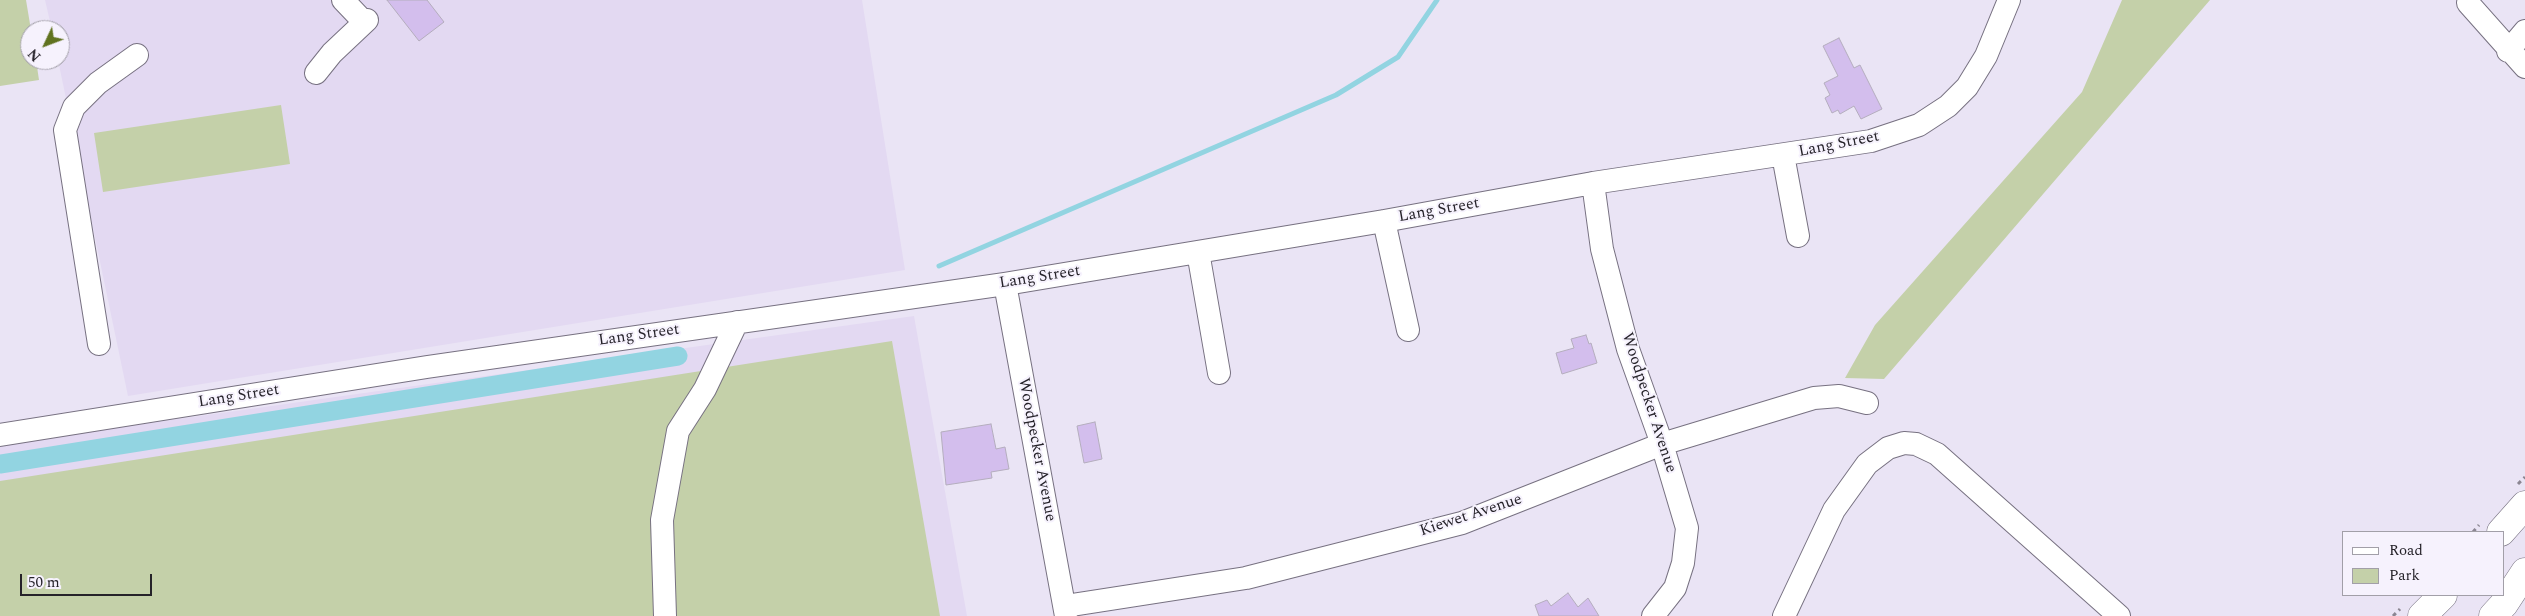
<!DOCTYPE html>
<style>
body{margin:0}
#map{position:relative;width:2525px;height:616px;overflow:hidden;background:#eae4f5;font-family:Spectral,serif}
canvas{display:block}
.legend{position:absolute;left:2342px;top:531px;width:162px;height:65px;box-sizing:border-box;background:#f6f2fd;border:1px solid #a29fa8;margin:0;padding:6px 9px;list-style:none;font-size:15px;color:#252229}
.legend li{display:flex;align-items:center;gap:10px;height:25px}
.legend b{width:25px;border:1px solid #a29fa8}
.north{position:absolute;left:20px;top:20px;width:50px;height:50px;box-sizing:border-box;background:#f6f2fd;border:1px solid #a29fa8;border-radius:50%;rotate:227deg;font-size:14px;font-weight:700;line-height:20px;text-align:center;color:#252229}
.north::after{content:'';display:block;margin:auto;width:18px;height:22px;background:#60721f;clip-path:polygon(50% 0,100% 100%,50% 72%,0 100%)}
.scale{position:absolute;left:20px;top:574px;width:132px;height:22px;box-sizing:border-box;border:2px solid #252229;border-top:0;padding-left:6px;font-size:15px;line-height:18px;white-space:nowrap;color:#252229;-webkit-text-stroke:4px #f6f2fd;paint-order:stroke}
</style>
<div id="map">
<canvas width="2525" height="616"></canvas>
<ul class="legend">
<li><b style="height:6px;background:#fff"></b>Road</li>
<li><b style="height:14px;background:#c4d0a9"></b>Park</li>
</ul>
<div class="north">N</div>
<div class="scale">50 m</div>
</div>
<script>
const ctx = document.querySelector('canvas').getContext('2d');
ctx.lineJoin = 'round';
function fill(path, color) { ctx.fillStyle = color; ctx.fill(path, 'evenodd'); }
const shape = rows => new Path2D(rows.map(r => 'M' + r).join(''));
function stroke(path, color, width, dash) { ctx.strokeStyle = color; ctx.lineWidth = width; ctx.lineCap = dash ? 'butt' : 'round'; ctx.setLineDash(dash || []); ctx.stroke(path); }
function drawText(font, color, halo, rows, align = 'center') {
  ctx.font = font + ' Spectral,serif'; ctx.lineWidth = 4; ctx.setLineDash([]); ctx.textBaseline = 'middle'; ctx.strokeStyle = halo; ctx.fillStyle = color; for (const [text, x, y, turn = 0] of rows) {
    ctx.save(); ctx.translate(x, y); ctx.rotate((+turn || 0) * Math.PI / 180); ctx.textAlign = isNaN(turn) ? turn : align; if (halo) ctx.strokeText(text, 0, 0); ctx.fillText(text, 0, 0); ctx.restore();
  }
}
fill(shape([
 [45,0,862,0,905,270,128,396,58,60,60,60,60,30,52,30],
 [914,316,967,616,0,616,0,444]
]), '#e3d9f2');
fill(shape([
 [0,0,26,0,31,30,30,60,36,60,39,80,0,86],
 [2122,0,2210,0,1884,379,1845,378,1875,325,2082,92],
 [281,105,290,164,103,192,94,133],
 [892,341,940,616,0,616,0,481]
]), '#c4d0a9');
stroke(shape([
 [939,266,1336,95,1398,57,1437,0]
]), '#92d4e1', 5);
stroke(shape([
 [0,464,678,356]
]), '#92d4e1', 19);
const building = shape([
 [387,0,427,0,444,22,419,41,387,0],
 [1839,38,1854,68,1860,65,1882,109,1861,119,1854,106,1840,114,1838,110,1832,113,1825,98,1830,95,1824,83,1838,76,1823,46,1839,38],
 [1586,335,1589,344,1591,343,1597,363,1562,374,1556,353,1574,348,1571,339,1586,335],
 [1095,422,1102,459,1084,463,1077,426,1095,422],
 [991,424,996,449,1005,447,1009,469,991,472,992,478,946,485,941,432,991,424],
 [1568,593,1578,607,1588,598,1599,616,1539,616,1535,605,1547,600,1551,606,1568,593]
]);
fill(building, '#d3beed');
stroke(building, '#b4adbd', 1);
const minor = shape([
 [343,0,364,22],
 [2468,3,2525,67],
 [2508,51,2525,31],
 [316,73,332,53,367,20],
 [1783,155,1798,236],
 [1593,183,1602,249,1628,349,1662,444,1687,528,1683,563,1675,588,1653,616],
 [1384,221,1408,330],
 [1198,252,1219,373],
 [1005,284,1066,616],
 [99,344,65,130,74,107,98,83,137,55],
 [0,435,427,367,1005,284,1384,221,1593,183,1871,141,1919,125,1948,106,1967,87,1986,56,2009,0],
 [1065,606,1246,578,1462,523,1662,444,1814,398,1839,396,1867,403],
 [665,616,662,520,678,431,705,389,737,322],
 [1784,616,1834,510,1867,464,1888,448,1904,443,1916,444,1937,454,2119,616]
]);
const major = shape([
 [2501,532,2525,505],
 [2422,616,2443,595],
 [2493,616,2504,604,2525,572]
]);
stroke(minor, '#777181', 24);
stroke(major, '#777181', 29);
stroke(shape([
 [2518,484,2525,477],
 [2473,532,2479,525],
 [2393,616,2400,609]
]), '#8b8692', 3, [4, 4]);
stroke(minor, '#fff', 22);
stroke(major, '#fff', 28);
drawText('16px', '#252229', '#f6f2fd', [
 ["Lang Street",1839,145,-11],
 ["Lang Street",1439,211,-10],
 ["Lang Street",1040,278,-9],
 ["Lang Street",639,336,-8],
 ["Lang Street",239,397,-9],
 ["Woodpecker Avenue",1648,403,72],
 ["Woodpecker Avenue",1036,450,79],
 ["Kiewet Avenue",1471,516,-18]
]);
</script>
